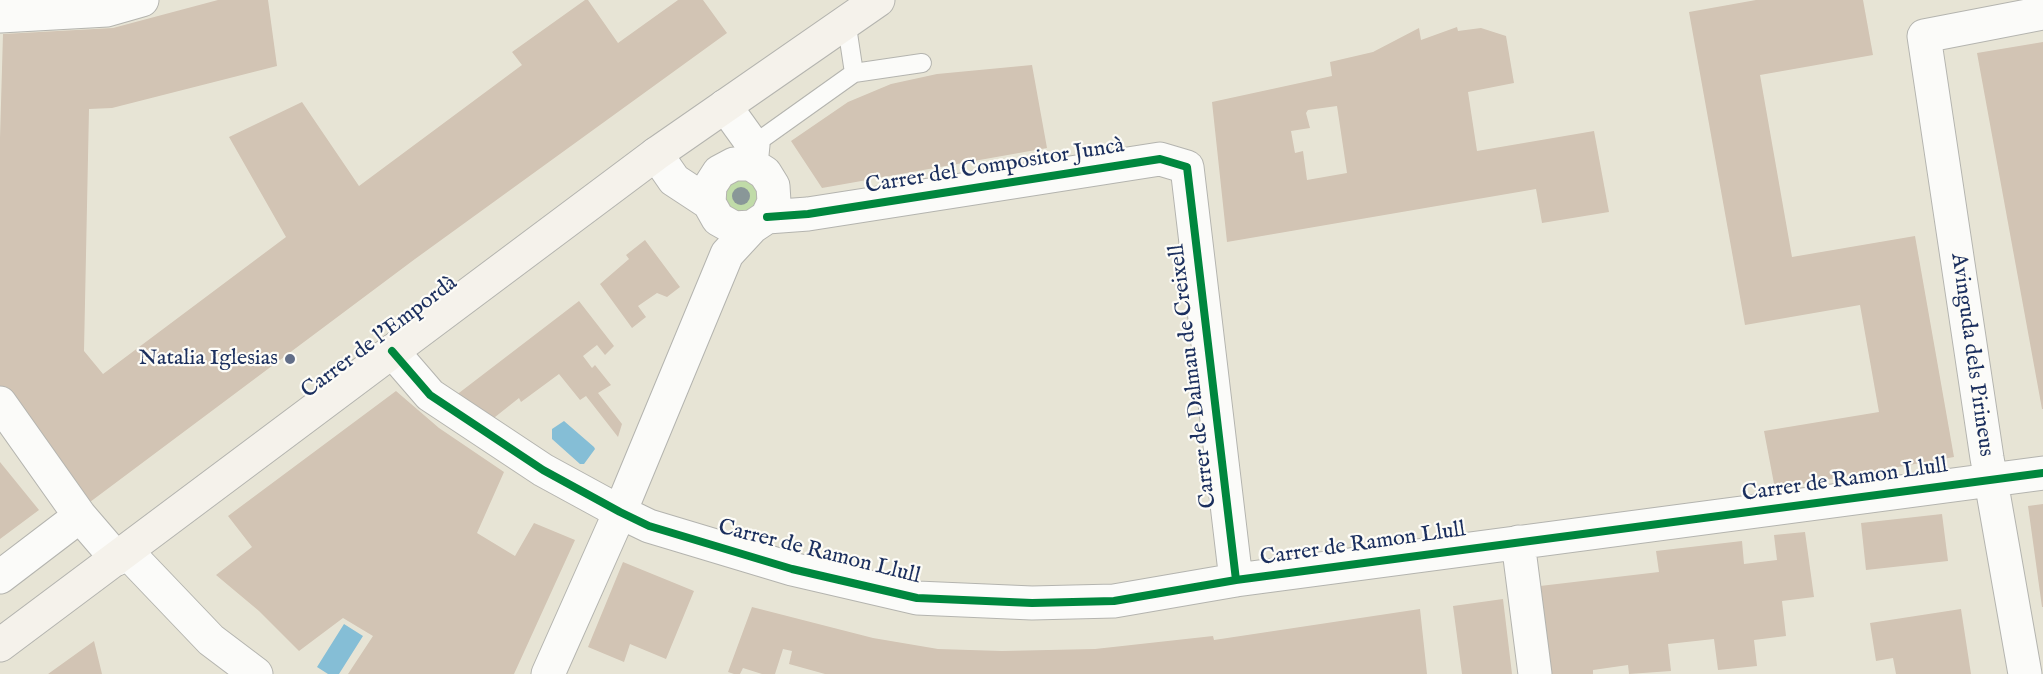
<!DOCTYPE html>
<meta charset="utf-8">
<style>
body{margin:0}
canvas{display:block;background:#e7e4d5}
</style>
<canvas width="2043" height="674"></canvas>
<script>
const ctx = document.querySelector('canvas').getContext('2d');
ctx.lineJoin = 'round';
function fill(path, color) { ctx.fillStyle = color; ctx.fill(path, 'evenodd'); }
const shape = rows => new Path2D(rows.map(r => 'M' + r).join(''));
function stroke(path, color, width, dash) { ctx.strokeStyle = color; ctx.lineWidth = width; ctx.lineCap = dash ? 'butt' : 'round'; ctx.setLineDash(dash || []); ctx.stroke(path); }
function drawText(font, color, halo, rows, align = 'center') {
  ctx.font = font + ' "IM FELL English",serif'; ctx.lineWidth = 4.5; ctx.setLineDash([]); ctx.textBaseline = 'middle'; ctx.strokeStyle = halo; ctx.fillStyle = color; for (const [text, x, y, turn = 0] of rows) {
    ctx.save(); ctx.translate(x, y); ctx.rotate((+turn || 0) * Math.PI / 180); ctx.textAlign = isNaN(turn) ? turn : align; if (halo) ctx.strokeText(text, 0, 0); ctx.fillText(text, 0, 0); ctx.restore();
  }
}
fill(shape([
 [737,177,756,182,761,199,748,215,727,210,723,190]
]), '#c0dba8');
fill(shape([
 [564,421,594,447,595,449,584,464,580,464,552,439,552,429],
 [344,624,363,636,339,674,328,674,317,667]
]), '#85bed6');
fill(shape([
 [218,0,268,0,277,66,112,108,89,109,84,351,103,374,286,237,229,137,302,102,359,186,522,65,512,52,585,0,588,0,618,43,678,0,703,0,727,33,415,259,90,502,0,387,0,138,3,34,113,28],
 [1756,0,1863,0,1873,55,1760,75,1792,257,1915,236,1954,457,1775,489,1764,431,1879,412,1860,305,1745,325,1689,12],
 [1457,27,1458,31,1481,28,1506,36,1514,83,1468,92,1477,151,1594,131,1609,212,1542,223,1536,189,1227,242,1212,102,1332,76,1330,62,1373,52,1419,28,1421,40],
 [1337,106,1347,173,1307,180,1303,151,1295,153,1291,131,1310,128,1306,113,1308,110],
 [2043,42,2043,409,2042,409,1977,53],
 [1032,65,1047,148,822,188,791,141,848,102,891,84,937,74],
 [645,240,680,287,667,297,657,293,638,306,646,317,632,328,600,284,629,259,626,255],
 [579,301,614,346,605,355,597,345,583,356,592,368,595,365,611,385,598,393,622,424,618,437,586,396,580,400,559,374,521,402,519,398,490,421,455,396],
 [396,391,439,428,504,472,477,533,515,556,534,523,575,540,514,674,348,674,373,636,343,618,299,651,259,611,216,575,252,547,228,516],
 [0,462,39,510,0,539],
 [2043,504,2043,607,2042,607,2028,506],
 [1942,514,1948,561,1866,570,1861,523],
 [1805,532,1814,597,1782,601,1786,636,1754,640,1757,666,1718,670,1714,639,1668,644,1671,671,1629,674,1628,665,1593,670,1593,674,1551,674,1540,586,1659,572,1656,551,1742,541,1744,564,1777,560,1774,535],
 [623,562,694,591,666,659,630,644,624,662,588,647],
 [1503,599,1512,674,1462,674,1453,606],
 [752,607,873,638,938,649,1002,651,1095,649,1213,636,1214,640,1420,609,1427,674,825,674,789,664,792,651,783,649,775,674,762,674,743,668,740,674,734,674,728,672],
 [1961,609,1971,674,1896,674,1893,658,1876,661,1870,623],
 [94,641,102,674,48,674]
]), '#d2c4b4');
const lane = shape([
 [854,73,922,63],
 [753,145,854,73,846,20]
]);
const street = shape([
 [0,16,107,10,142,0],
 [725,106,753,145,751,164],
 [656,154,674,180,709,203,718,219,734,228,752,227,767,217,774,202,773,186,765,173,751,164,734,164,719,172,710,186,709,203],
 [767,217,808,214,1160,159,1187,167,1236,580],
 [392,351,430,395,543,470,620,512,649,526,792,569,917,598,1032,603,1114,601,1236,580,2043,473],
 [0,403,80,516,117,559],
 [1518,542,1535,674],
 [127,552,211,640,256,674],
 [0,577,80,516],
 [548,674,620,512,727,254,752,227],
 [2025,674,1987,458,1924,36,2043,13]
]);
const secondary = shape([
 [0,645,656,154,878,0]
]);
stroke(lane, '#b4b4af', 20);
stroke(street, '#b4b4af', 35);
stroke(secondary, '#b4b4af', 35);
stroke(lane, '#fbfbf9', 18);
stroke(street, '#fbfbf9', 33);
stroke(secondary, '#f5f2eb', 33);
stroke(shape([
 [767,217,808,214,1160,159,1187,167,1236,580],
 [392,351,430,395,543,470,620,512,649,526,792,569,917,598,1032,603,1114,601,1236,580,2043,473]
]), '#00873e', 8);
ctx.fillStyle = '#899798';
for (const [x, y] of [
 [741,196]
]) { ctx.beginPath(); ctx.arc(x, y, 9, 0, 2 * Math.PI); ctx.fill(); }
for (const [x, y, r, color] of [
 [290,359,6,"#626e88"]
]) { const dot = new Path2D(); dot.arc(x, y, r, 0, 2 * Math.PI); ctx.fillStyle = color; ctx.fill(dot); stroke(dot, '#fdfcf7', 2); }
drawText('22px', '#1b2f5e', '#fdfcf7', [
 ["Carrer del Compositor Juncà",995,167,-9],
 ["Carrer de l'Empordà",380,338,-37],
 ["Avinguda dels Pirineus",1971,355,82],
 ["Carrer de Dalmau de Creixell",1194,376,-97],
 ["Carrer de Ramon Llull",1845,481,-8],
 ["Carrer de Ramon Llull",1363,545,-8],
 ["Carrer de Ramon Llull",819,553,14]
]);
drawText('22px', '#1b2f5e', '#fdfcf7', [
 ["Natalia Iglesias",278,359]
], 'right');
</script>
